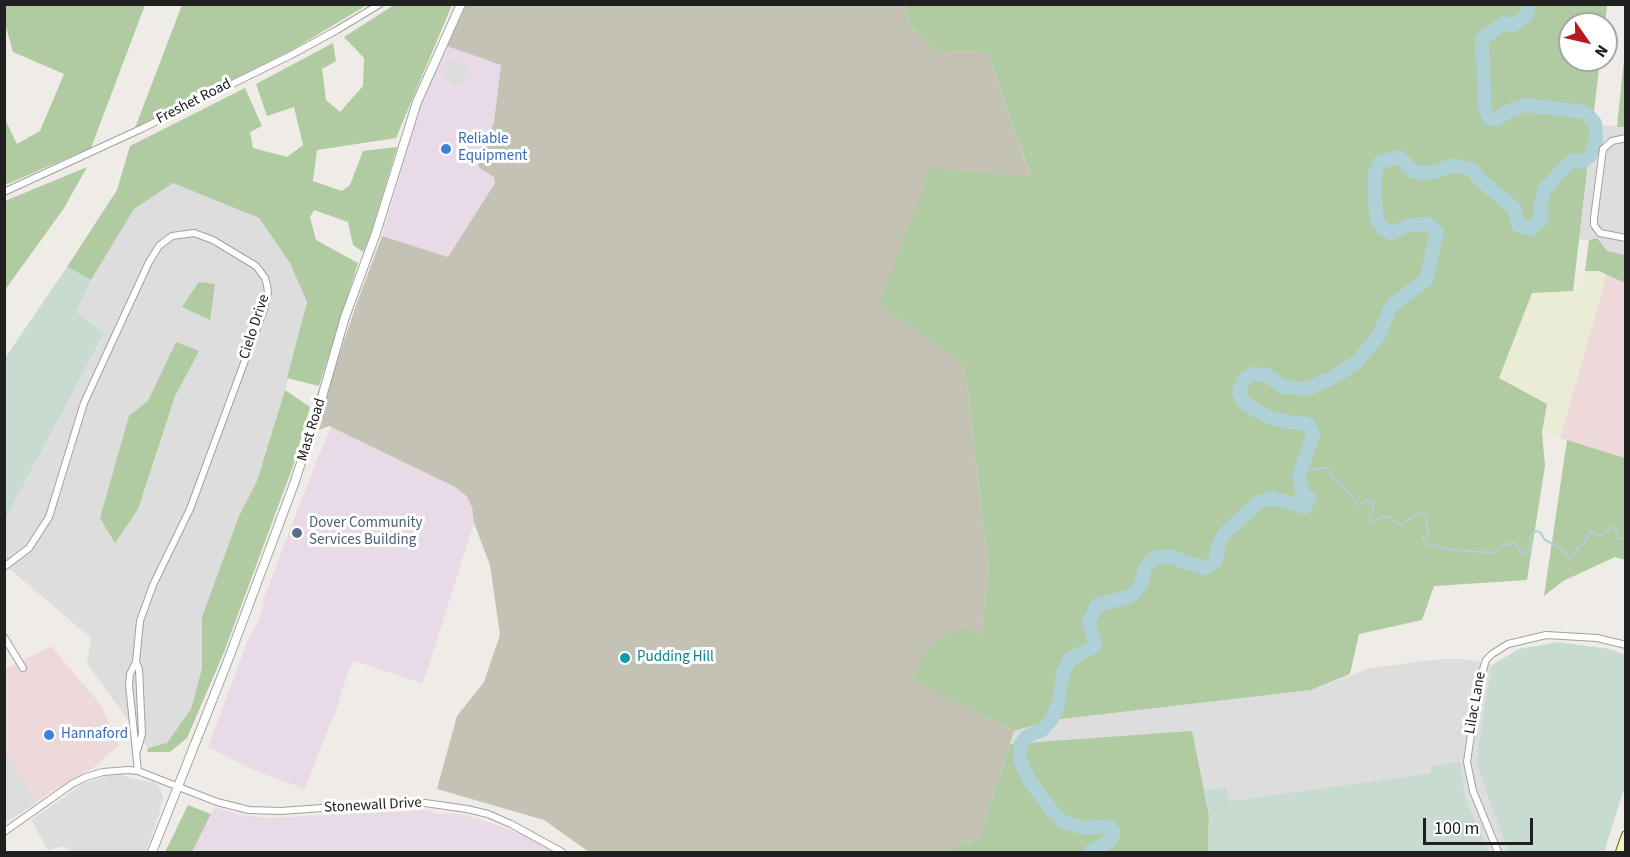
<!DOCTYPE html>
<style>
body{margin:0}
#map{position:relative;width:1630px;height:857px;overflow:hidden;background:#efece8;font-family:"Source Sans 3",sans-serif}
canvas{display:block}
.frame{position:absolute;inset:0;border:6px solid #202020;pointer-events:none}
.north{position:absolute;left:1558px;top:12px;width:60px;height:60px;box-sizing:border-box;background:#fff;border:2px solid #a6a6a6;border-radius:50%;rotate:124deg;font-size:16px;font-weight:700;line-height:24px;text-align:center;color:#202020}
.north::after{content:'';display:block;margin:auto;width:21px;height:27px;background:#b81822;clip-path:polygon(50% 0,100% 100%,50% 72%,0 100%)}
.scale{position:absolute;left:1423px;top:818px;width:110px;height:27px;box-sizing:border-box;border:3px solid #202020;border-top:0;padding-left:8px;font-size:18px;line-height:21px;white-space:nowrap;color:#202020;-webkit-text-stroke:4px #fff;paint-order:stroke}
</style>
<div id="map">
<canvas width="1630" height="857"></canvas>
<div class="frame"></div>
<div class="north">N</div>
<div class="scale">100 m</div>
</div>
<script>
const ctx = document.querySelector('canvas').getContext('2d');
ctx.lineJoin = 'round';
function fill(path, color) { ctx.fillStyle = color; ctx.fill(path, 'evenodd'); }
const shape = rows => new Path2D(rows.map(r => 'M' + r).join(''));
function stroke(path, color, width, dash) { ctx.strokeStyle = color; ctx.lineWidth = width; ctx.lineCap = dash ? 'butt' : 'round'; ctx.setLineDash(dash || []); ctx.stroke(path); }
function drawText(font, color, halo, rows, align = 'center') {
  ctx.font = font + ' "Source Sans 3",sans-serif'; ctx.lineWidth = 6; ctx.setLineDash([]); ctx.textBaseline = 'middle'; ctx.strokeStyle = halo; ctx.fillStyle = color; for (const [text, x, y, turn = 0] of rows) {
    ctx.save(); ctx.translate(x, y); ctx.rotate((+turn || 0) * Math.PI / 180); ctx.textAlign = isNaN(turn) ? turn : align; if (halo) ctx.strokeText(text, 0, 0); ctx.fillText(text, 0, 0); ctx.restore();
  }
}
fill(shape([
 [1593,124,1625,127,1625,255,1607,251,1597,238,1589,240,1579,239],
 [173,183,259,218,290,263,307,302,285,390,257,481,239,516,202,617,202,668,191,709,167,744,148,748,87,663,91,638,5,565,4,519,104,333,75,312,91,280,134,209],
 [1440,659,1464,659,1492,665,1484,708,1476,763,1508,852,1489,852,1465,797,1460,761,1432,773,1230,801,1226,787,1204,790,1192,732,979,838,1014,731,1053,720,1311,690,1370,668],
 [123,775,133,779,153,782,159,786,163,797,159,815,146,852,71,852,64,846,48,850,31,820,84,783,107,776]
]), '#dedddd');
fill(shape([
 [1607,274,1625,283,1625,458,1560,438],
 [51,646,101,705,119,745,93,768,53,791,5,823,4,670]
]), '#eed9da');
fill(shape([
 [447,46,501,65,494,122,478,167,494,177,495,183,448,257,382,236,422,101],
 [331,427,455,487,470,501,473,512,474,523,425,677,421,683,353,660,342,689,336,712,332,718,305,789,258,772,208,747,249,637,257,624,264,604,263,600,316,462],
 [215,807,241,815,268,818,426,810,434,813,460,814,497,825,538,841,554,852,192,852]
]), '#e8dae6');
fill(shape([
 [466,5,904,5,910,25,938,52,987,51,1031,178,880,303,965,366,988,566,982,636,913,680,1014,731,979,838,943,852,589,852,544,820,437,789,457,716,484,682,500,635,490,565,474,523,472,507,467,497,455,487,329,426,319,430,333,374,355,308,382,236,448,257,495,183,494,177,478,167,494,122,501,65,447,46]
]), '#c3c2b4');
fill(shape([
 [1585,271,1599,271,1607,274,1560,438,1542,432,1547,404,1499,378,1532,293,1573,291]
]), '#ebecd5');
fill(shape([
 [8,4,145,5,91,148,5,185,5,119,17,144,40,131,64,74,13,52,5,24,5,8],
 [182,5,182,4,367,5,290,51,135,128],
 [394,5,452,5,396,138,317,150,313,181,342,191,350,185,363,151,397,147,370,236,363,252,353,245,348,222,314,210,310,217,316,240,358,263,319,386,287,378,307,302,290,263,259,218,173,183,134,209,91,280,67,267,117,190,130,146,245,88,262,126,250,132,253,148,287,157,303,145,294,107,267,116,256,84,333,43,336,61,322,69,326,100,340,112,363,86,364,58,344,37],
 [904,5,1607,5,1605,24,1570,24,1570,60,1600,60,1573,291,1532,293,1499,378,1547,404,1542,432,1545,466,1527,580,1434,586,1422,620,1359,634,1350,674,1311,690,1053,720,1014,731,913,681,923,654,941,636,965,629,982,635,988,566,965,366,879,303,931,168,1031,177,987,51,938,52,910,25],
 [1625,50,1625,127,1617,127],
 [87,167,64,208,5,290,5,201],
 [1597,238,1607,251,1625,255,1625,283,1599,271,1585,271,1589,240],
 [199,282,215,284,210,320,182,307],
 [176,342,199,351,175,396,138,509,115,543,100,518,129,416,148,401],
 [285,390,310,407,293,466,224,652,187,738,170,752,147,752,148,748,167,743,191,709,202,668,202,617,239,516,257,481],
 [1567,440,1625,458,1625,560,1615,557,1563,581,1544,596],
 [1192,731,1209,815,1208,852,943,852,979,838,1010,744],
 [188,805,211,814,192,852,165,852]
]), '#b0caa1');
fill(shape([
 [67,267,91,280,76,312,104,333,5,519,5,358],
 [1558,642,1610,649,1625,655,1625,786,1604,852,1508,852,1476,763,1484,708,1492,665,1519,649],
 [1460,761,1465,797,1489,852,1208,852,1209,815,1204,790,1226,787,1230,801,1431,773,1431,767]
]), '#c7dbd0');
fill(shape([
 [451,58,469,67,460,87,442,78],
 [5,750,36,803,5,823,4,823]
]), '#dcdcdc');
stroke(shape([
 [1299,475,1319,468,1327,468,1333,479,1340,482,1358,505,1367,500,1371,501,1374,506,1369,518,1371,520,1376,521,1381,516,1389,517,1401,525,1420,512,1426,515,1428,534,1422,538,1429,545,1435,544,1444,549,1493,553,1501,546,1513,543,1517,545,1522,555,1529,551,1531,545,1530,536,1535,531,1540,532,1545,540,1559,547,1571,559,1577,549,1584,544,1590,531,1600,536,1614,526,1618,538,1626,539]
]), '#add1d7', 2);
stroke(shape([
 [1090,852,1110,841,1114,832,1108,826,1083,828,1062,821,1053,812,1028,778,1020,760,1020,745,1027,736,1042,730,1052,719,1058,704,1063,673,1070,659,1095,646,1089,622,1097,605,1131,596,1141,585,1145,568,1154,558,1168,556,1204,568,1215,562,1219,543,1225,533,1259,502,1272,498,1305,507,1309,498,1302,492,1299,475,1313,435,1308,424,1287,422,1266,416,1244,403,1239,392,1243,380,1252,374,1267,375,1283,387,1307,389,1332,378,1357,362,1379,335,1392,305,1426,280,1437,232,1429,224,1409,225,1392,233,1383,229,1377,220,1375,202,1375,174,1380,162,1399,157,1414,172,1430,173,1454,165,1473,170,1478,178,1514,208,1518,225,1530,229,1542,219,1540,209,1544,190,1572,160,1581,162,1590,156,1596,140,1595,123,1585,112,1525,105,1507,112,1496,120,1489,118,1485,108,1482,39,1504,23,1512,26,1526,16,1529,4]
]), '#add1d7', 14);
const minor = shape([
 [1626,138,1612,141,1603,149,1594,218,1594,225,1600,233,1626,238],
 [4,192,143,128,291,55,337,30,380,4],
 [4,567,29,548,49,517,84,403,149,262,159,246,172,236,194,233,213,240,256,266,265,278,267,285,268,292,264,309,190,509,153,585,140,621,136,662,139,669,142,734,137,751],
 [4,637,23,668],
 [136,662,130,674,129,685,138,771],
 [4,832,72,784,86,777,103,772,128,770,138,771,217,802,249,810,281,811,405,802,425,803,467,809,488,814,511,824,562,852],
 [1498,852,1473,791,1467,762,1478,686,1486,660,1492,654,1508,644,1546,635,1597,638,1626,645]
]);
const tertiary = shape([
 [152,852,227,663,294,484,318,411,345,317,376,233,417,102,461,4]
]);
const secondary = shape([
 [1620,852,1626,835]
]);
stroke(minor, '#a1a1a1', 8);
stroke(tertiary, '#a1a1a1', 10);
stroke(secondary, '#676b12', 10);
stroke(minor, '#fff', 6);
stroke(tertiary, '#fff', 8);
stroke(secondary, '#f2f2c3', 8);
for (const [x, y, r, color] of [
 [446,149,6,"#3f7fe0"],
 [297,533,6,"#5c6f8a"],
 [625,658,6,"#0f9aa8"],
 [49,735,6,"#3f7fe0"]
]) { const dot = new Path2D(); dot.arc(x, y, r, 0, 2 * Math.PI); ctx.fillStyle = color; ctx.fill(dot); stroke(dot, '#fff', 2); }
drawText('15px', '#202020', '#fff', [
 ["Freshet Road",194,102,-27],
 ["Cielo Drive",255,327,-72],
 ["Mast Road",312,430,-73],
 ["Lilac Lane",1476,703,-80],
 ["Stonewall Drive",373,806,-3]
]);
drawText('15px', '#366cbe', '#fff', [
 ["Reliable",458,140],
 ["Equipment",458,157],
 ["Hannaford",61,735]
], 'left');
drawText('15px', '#4e5e75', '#fff', [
 ["Dover Community",309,524],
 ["Services Building",309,541]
], 'left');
drawText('15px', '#0d838f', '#fff', [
 ["Pudding Hill",637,658]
], 'left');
</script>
